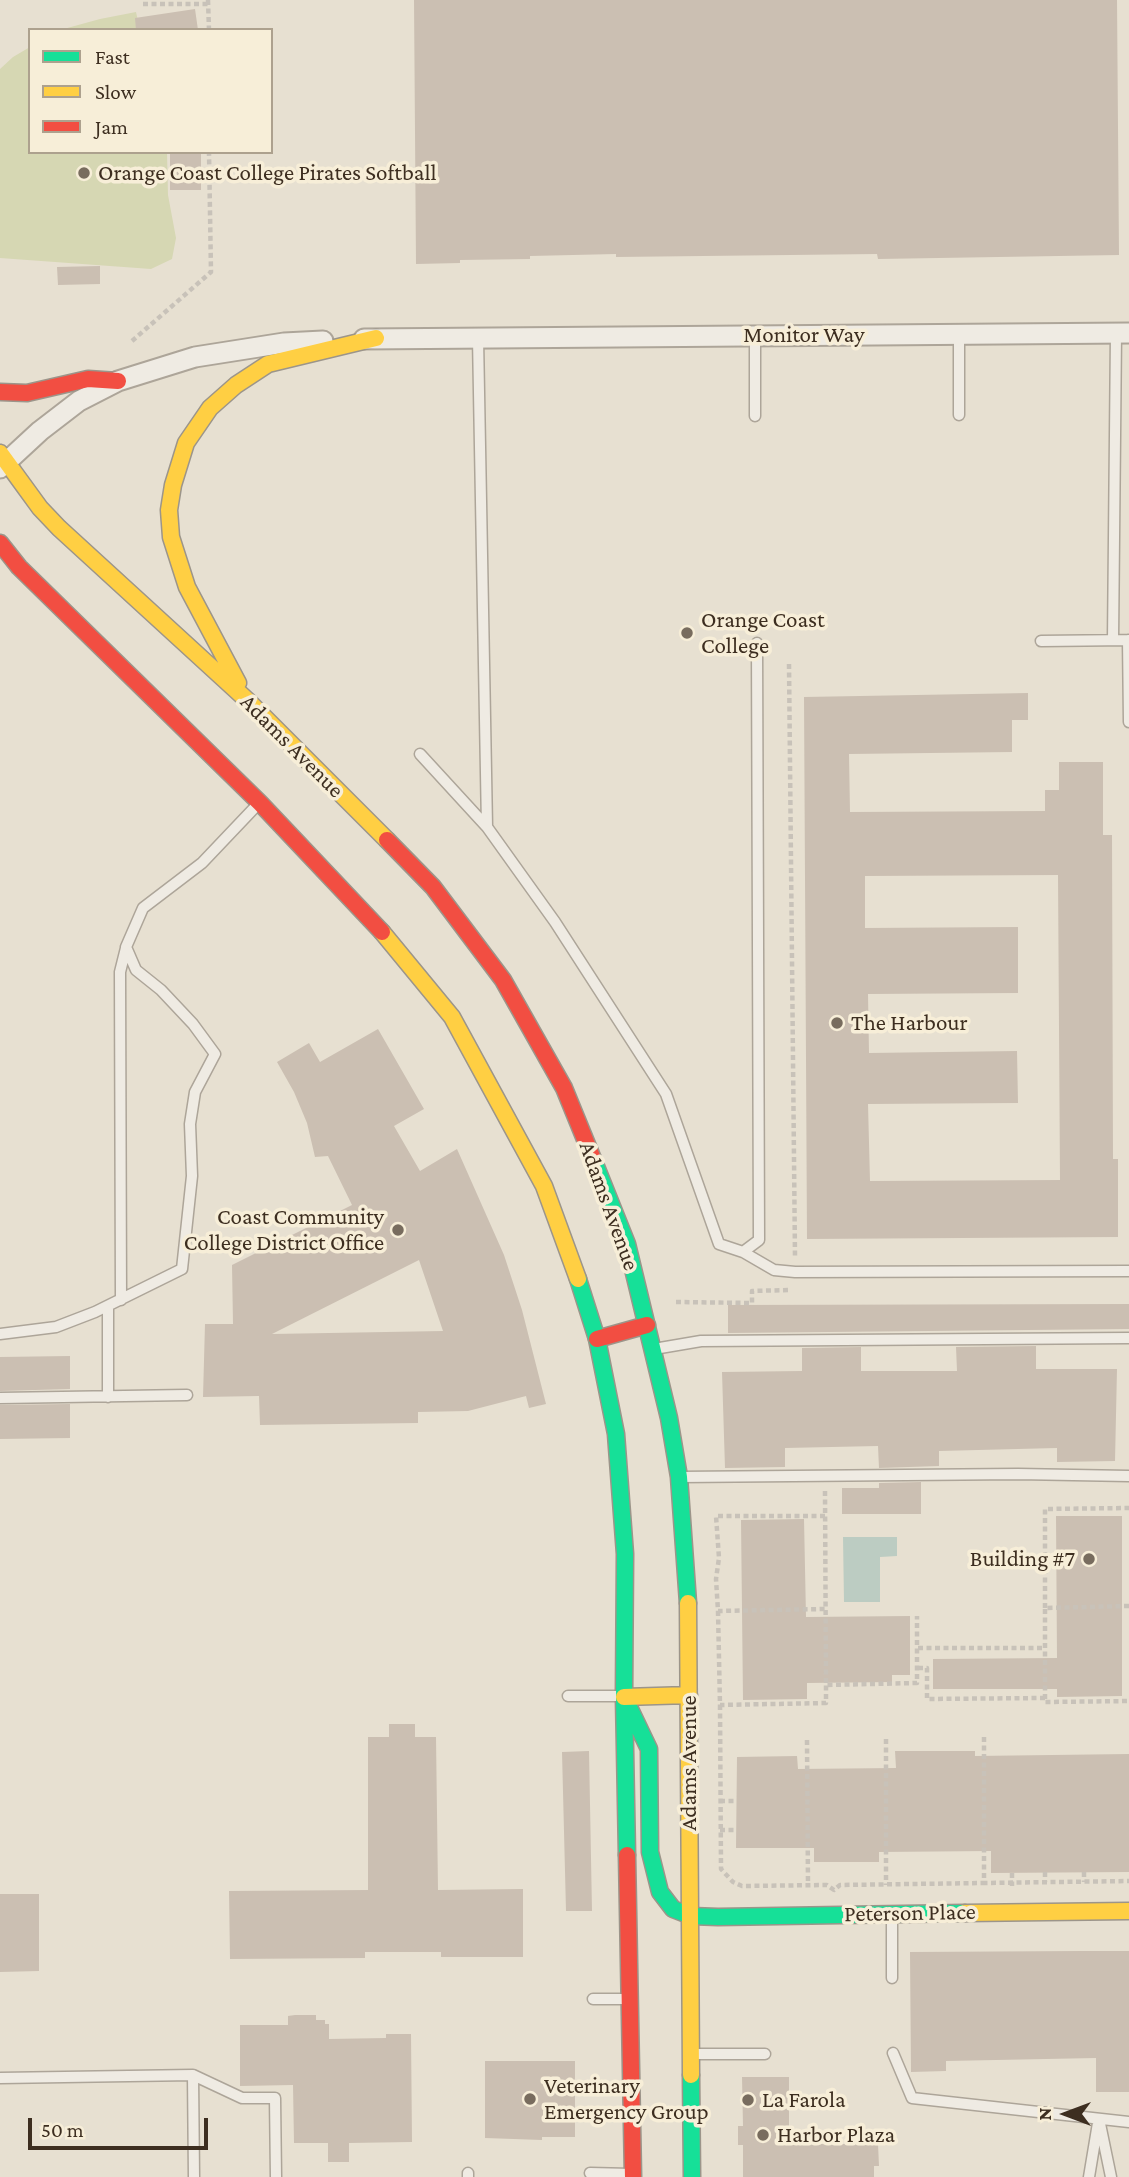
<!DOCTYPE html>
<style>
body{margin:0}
#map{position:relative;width:1129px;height:2177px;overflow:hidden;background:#e7e0d1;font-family:"Crimson Pro",serif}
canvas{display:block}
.legend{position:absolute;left:28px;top:28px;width:245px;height:126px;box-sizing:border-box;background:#f7eed8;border:2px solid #ada18e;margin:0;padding:9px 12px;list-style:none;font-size:21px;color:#3d2e20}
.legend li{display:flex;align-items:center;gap:14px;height:35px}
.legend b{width:35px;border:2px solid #ada18e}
.north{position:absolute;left:1031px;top:2079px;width:70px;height:70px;-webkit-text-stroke:5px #f7eed8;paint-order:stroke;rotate:270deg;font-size:19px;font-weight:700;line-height:28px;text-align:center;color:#3d2e20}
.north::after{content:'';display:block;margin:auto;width:24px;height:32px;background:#3d2e20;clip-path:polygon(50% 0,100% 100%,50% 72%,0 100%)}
.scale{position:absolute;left:28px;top:2118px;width:180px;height:32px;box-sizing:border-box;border:4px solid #3d2e20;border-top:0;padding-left:9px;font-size:21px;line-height:24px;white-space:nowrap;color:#3d2e20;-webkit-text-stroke:5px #f7eed8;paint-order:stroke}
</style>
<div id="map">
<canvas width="1129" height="2177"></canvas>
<ul class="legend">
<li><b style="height:9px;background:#16e098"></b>Fast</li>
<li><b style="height:9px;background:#ffcf43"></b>Slow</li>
<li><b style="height:9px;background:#f24e42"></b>Jam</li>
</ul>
<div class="north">N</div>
<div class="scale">50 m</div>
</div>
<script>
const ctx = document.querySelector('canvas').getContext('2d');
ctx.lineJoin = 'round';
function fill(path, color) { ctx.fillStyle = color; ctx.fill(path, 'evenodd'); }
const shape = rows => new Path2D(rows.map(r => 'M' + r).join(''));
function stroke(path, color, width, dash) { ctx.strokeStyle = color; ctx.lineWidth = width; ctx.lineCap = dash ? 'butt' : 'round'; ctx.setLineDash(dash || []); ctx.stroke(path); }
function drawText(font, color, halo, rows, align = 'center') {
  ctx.font = font + ' "Crimson Pro",serif'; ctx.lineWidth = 7; ctx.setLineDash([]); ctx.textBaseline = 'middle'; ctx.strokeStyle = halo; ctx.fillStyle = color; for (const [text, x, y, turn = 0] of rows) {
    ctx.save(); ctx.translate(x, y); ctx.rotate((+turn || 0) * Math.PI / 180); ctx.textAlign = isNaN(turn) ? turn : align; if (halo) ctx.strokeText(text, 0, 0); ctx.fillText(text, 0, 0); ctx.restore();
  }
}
fill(shape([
 [136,12,140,30,60,30,100,19],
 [30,47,30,152,167,152,168,195,176,238,172,259,151,269,0,258,0,69,13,57]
]), '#d6d7b3');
fill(shape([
 [843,1537,897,1537,897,1556,880,1557,880,1602,844,1602]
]), '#bcccc2');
fill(shape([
 [414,0,1117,0,1119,255,878,259,877,254,616,257,616,254,530,256,530,259,460,260,460,263,416,264],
 [195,9,198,30,136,30,135,18],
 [170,152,201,152,201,190,170,190],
 [100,266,100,284,58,285,57,267],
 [1028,693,1028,720,1012,720,1012,752,849,754,850,812,1045,811,1045,790,1059,790,1059,762,1103,762,1103,835,1112,835,1113,1159,1118,1159,1118,1237,807,1239,804,697],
 [1058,875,1060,1180,870,1181,868,1104,1018,1103,1017,1051,869,1053,868,994,1018,993,1018,927,865,928,865,876],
 [378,1029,424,1109,394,1126,420,1171,457,1149,504,1255,522,1310,546,1404,529,1408,526,1396,468,1411,418,1412,418,1423,260,1425,259,1396,203,1397,205,1324,233,1324,232,1265,352,1205,328,1156,315,1157,307,1123,294,1092,277,1062,309,1043,320,1062],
 [419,1260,443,1331,272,1334],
 [1129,1304,1129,1329,728,1333,728,1305],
 [1036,1346,1036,1369,1117,1369,1115,1461,1057,1462,1057,1448,939,1451,939,1466,879,1468,878,1446,785,1448,785,1467,725,1468,722,1372,802,1371,802,1348,861,1347,861,1371,957,1371,956,1347],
 [70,1356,70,1389,0,1391,0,1357],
 [70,1404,70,1438,0,1439,0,1405],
 [921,1482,921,1514,842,1514,842,1488,879,1488,879,1483],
 [1056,1516,1122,1516,1122,1696,1057,1697,1057,1689,933,1689,933,1659,1057,1658],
 [804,1519,806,1617,910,1616,910,1675,892,1675,892,1682,807,1683,807,1699,743,1700,741,1520],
 [389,1724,415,1724,415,1737,436,1737,438,1890,523,1889,523,1957,441,1957,441,1952,365,1952,365,1958,230,1959,229,1891,368,1890,368,1737,389,1737],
 [589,1751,592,1911,566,1911,562,1752],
 [895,1751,975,1751,975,1756,1129,1754,1129,1872,991,1873,991,1851,879,1852,879,1862,814,1862,814,1848,736,1848,737,1757,797,1756,798,1769,896,1768],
 [0,1894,39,1894,39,1971,0,1972],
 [1081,1951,1129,1951,1129,2092,1096,2092,1096,2058,946,2061,946,2071,911,2072,910,1952],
 [295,2015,316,2015,316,2020,325,2020,325,2024,329,2024,329,2039,386,2038,386,2034,411,2034,412,2142,349,2143,349,2162,328,2162,328,2143,294,2143,293,2085,240,2086,240,2025,288,2025,288,2016],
 [485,2061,575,2061,575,2137,542,2137,542,2140,485,2138],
 [742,2077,789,2077,789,2144,878,2144,879,2166,874,2166,874,2177,743,2177,743,2145,738,2145,738,2126,743,2126]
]), '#cbbfb2');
const lane = shape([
 [755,336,755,416],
 [478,338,487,827],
 [959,415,959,334],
 [1113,640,1116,333],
 [1128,640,1129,722],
 [1041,641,1129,640],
 [420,754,487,827,555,922,666,1094,719,1244,743,1252,759,1240,757,643],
 [743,1252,774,1270,795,1272,1129,1271],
 [121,1300,120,972,126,948],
 [108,1306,108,1397],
 [0,1334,56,1327,95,1312,182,1269,192,1176,190,1124,195,1092,215,1054,193,1024,161,990,136,970,126,947,143,908,202,863,259,803],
 [654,1349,701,1341,1129,1338],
 [0,1398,187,1395],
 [680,1477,1018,1474,1129,1476],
 [568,1696,620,1696],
 [892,1917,892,1978],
 [593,1999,629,1999],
 [893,2053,912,2098,1129,2122],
 [692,2054,765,2054],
 [193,2075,194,2177],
 [0,2078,193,2075,242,2098,275,2098,276,2177],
 [1099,2119,1111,2177],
 [468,2173,468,2177],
 [590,2173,631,2174],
 [1089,2177,1098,2123]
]);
const street = shape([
 [364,339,1129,333],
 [0,468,40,431,79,401,118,381,195,357,284,343,323,341]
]);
const fast = shape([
 [593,1159,627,1244,669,1418,679,1477,688,1603],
 [578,1279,597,1339,616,1434,625,1554,624,1697,627,1855],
 [628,1705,649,1749,650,1852,660,1892,673,1909,691,1916,718,1917,965,1913],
 [691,2075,692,2177]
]);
const slow = shape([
 [0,453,40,508,59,528,248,701,387,840],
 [238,683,187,587,171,537,169,510,173,485,186,443,210,408,236,385,268,364,376,338],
 [382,932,452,1017,544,1186,578,1279],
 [688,1603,691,2075],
 [624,1697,689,1695],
 [965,1913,1129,1911]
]);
const jam = shape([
 [0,392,27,393,88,379,118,381],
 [0,543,19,567,260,803,382,932],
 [387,840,433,887,503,980,564,1088,593,1159],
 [597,1339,647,1325],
 [627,1855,633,2177]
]);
stroke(lane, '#ada599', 13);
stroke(street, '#ada599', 23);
stroke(fast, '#9c958a', 19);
stroke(slow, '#9c958a', 19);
stroke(jam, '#9c958a', 19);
stroke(shape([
 [208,0,209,30],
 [143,4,209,4],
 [201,178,209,178],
 [132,341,211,272,209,152],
 [789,664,795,1257],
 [676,1302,752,1303,752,1291,789,1290],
 [825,1491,826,1685,917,1683,917,1616],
 [825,1516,716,1516,719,1558,716,1579,718,1611,825,1609],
 [1129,1606,1045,1608,1045,1702,1129,1701],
 [1045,1608,1045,1509,1129,1508],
 [718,1611,720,1705,826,1703,826,1685],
 [918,1648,1045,1648],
 [918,1668,927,1668,927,1699,1045,1698],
 [720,1705,721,1869,733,1882,742,1886,827,1885,834,1890,840,1885,984,1883],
 [984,1737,984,1883,1129,1881],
 [886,1739,886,1885],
 [807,1740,808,1885],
 [720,1801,736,1801],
 [720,1830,736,1830],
 [1045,1872,1045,1882],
 [1084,1872,1084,1882],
 [1012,1873,1012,1886]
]), '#c8c2b9', 4.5, [5, 3.5]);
stroke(lane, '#efebe3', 10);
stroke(street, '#efebe3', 19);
stroke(fast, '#16e098', 16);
stroke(slow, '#ffcf43', 16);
stroke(jam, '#f24e42', 16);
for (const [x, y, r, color] of [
 [84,173,7,"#786c5e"],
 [687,633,7,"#786c5e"],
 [837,1023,7,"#786c5e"],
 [398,1230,7,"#786c5e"],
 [1089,1559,7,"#786c5e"],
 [530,2099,7,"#786c5e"],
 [748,2100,7,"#786c5e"],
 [763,2135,7,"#786c5e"]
]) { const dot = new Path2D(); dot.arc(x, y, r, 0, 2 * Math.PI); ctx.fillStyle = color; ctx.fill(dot); stroke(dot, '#f7eed8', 2.5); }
drawText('23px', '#3d2e20', '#f7eed8', [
 ["Orange Coast College Pirates Softball",98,173],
 ["Orange Coast",701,620],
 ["College",701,646],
 ["The Harbour",851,1023],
 ["Coast Community",384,1217,"right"],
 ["College District Office",384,1243,"right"],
 ["Building #7",1075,1559,"right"],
 ["Veterinary",544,2086],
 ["Emergency Group",544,2112],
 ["La Farola",762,2100],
 ["Harbor Plaza",777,2135]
], 'left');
drawText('23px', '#3d2e20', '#f7eed8', [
 ["Monitor Way",804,335],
 ["Adams Avenue",292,746,45],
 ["Adams Avenue",609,1206,70],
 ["Adams Avenue",689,1763,-90],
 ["Peterson Place",910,1913,-1]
]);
</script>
